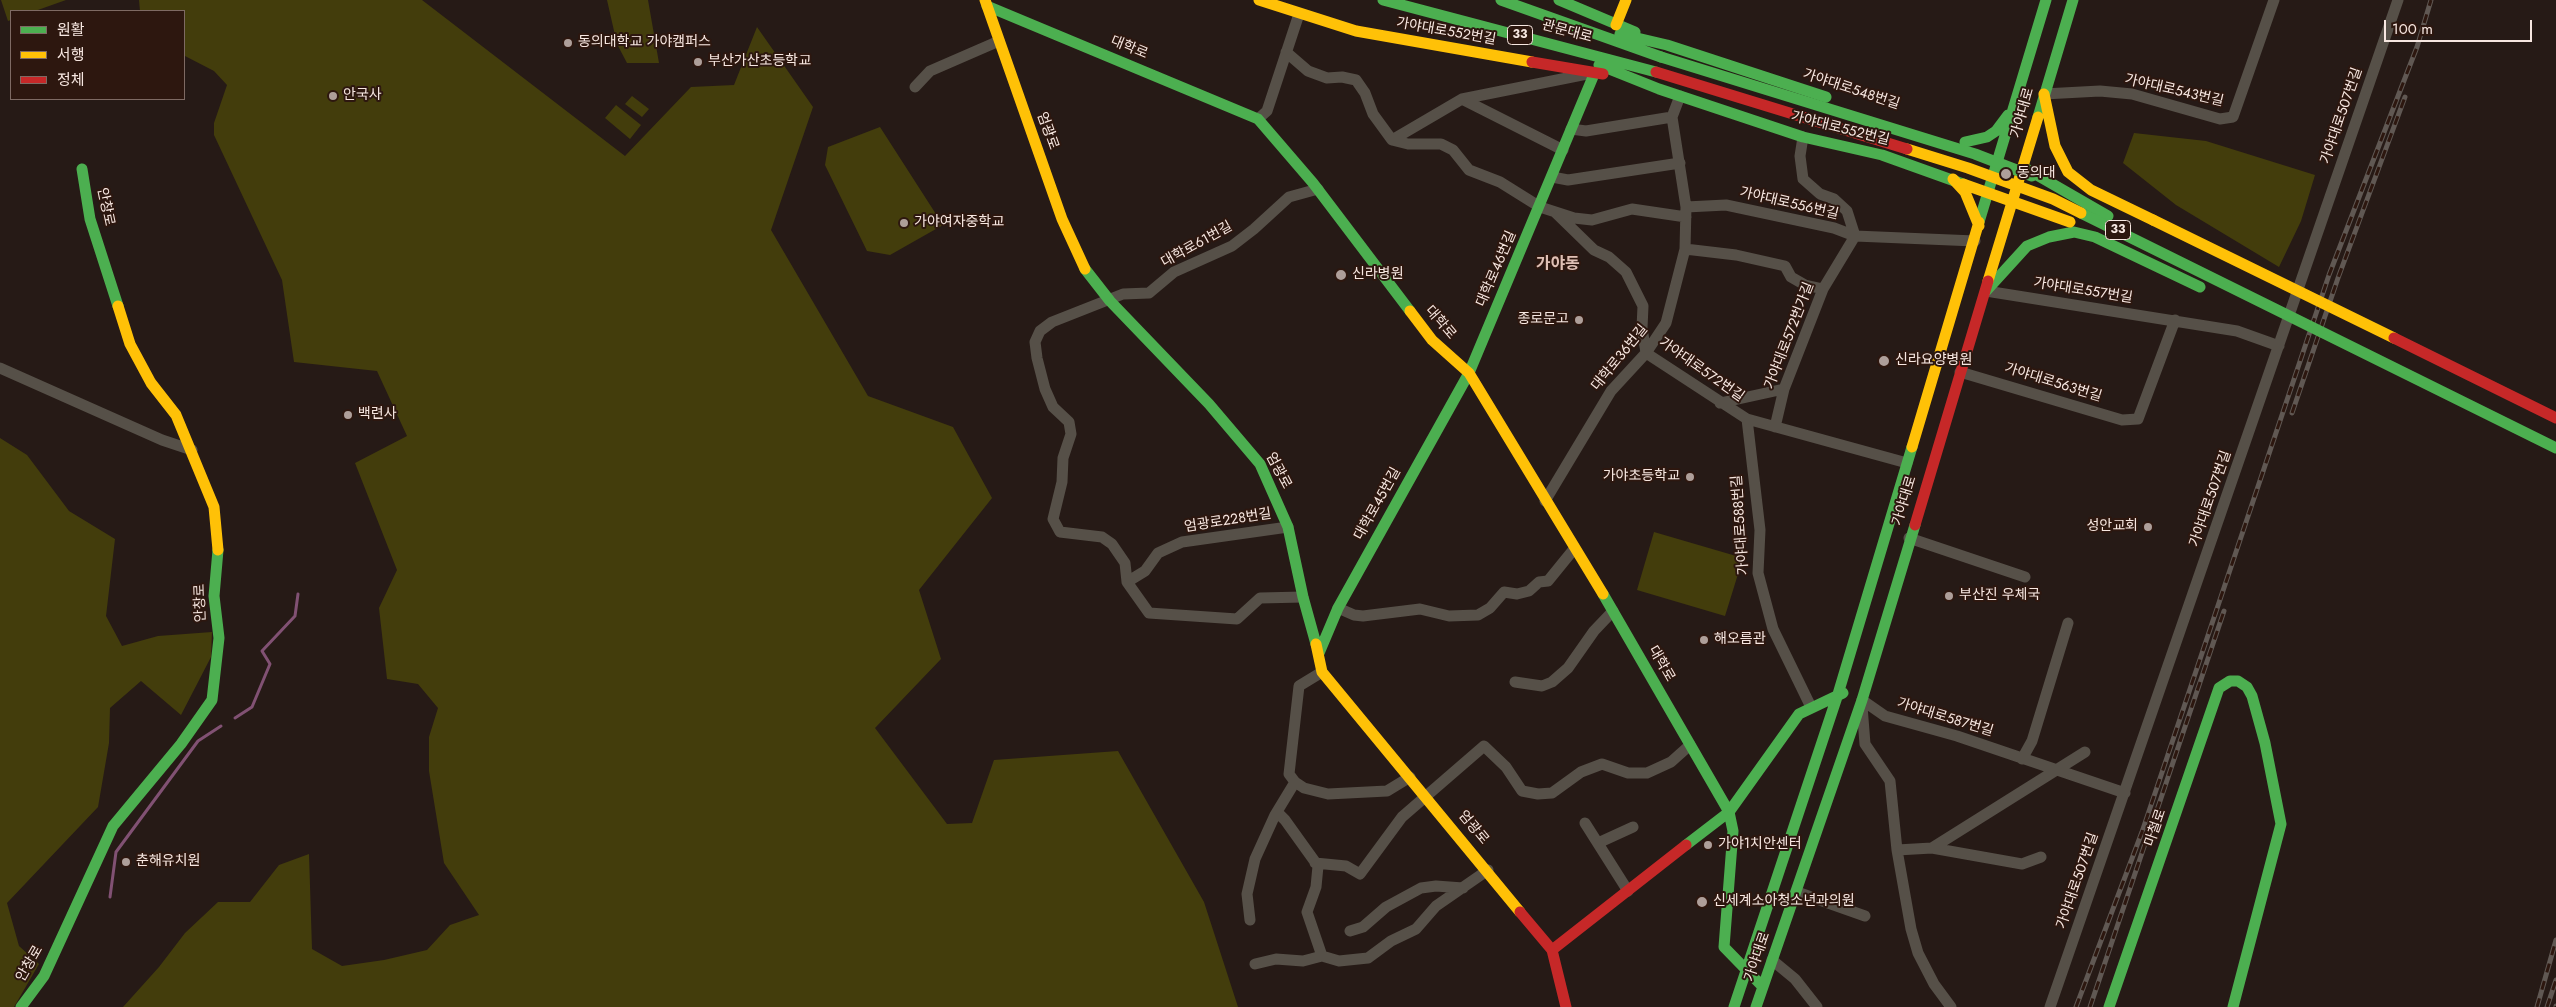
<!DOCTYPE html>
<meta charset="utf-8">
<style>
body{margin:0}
#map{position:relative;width:2556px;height:1007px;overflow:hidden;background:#261a16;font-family:Jost,"Noto Sans KR",sans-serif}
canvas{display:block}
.legend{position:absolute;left:10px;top:10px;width:175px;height:90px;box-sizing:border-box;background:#2d170f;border:1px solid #7e6a63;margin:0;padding:6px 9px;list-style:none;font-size:15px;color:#f7e7e1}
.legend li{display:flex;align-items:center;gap:10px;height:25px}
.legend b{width:25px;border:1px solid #7e6a63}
.scale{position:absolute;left:2384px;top:20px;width:148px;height:22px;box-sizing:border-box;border:2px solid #f7e7e1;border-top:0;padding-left:6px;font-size:15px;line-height:18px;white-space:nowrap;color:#f7e7e1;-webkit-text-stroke:4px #2d170f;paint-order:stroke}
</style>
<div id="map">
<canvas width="2556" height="1007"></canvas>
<ul class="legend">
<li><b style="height:6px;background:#4caf50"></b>원활</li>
<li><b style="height:6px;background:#ffc107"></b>서행</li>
<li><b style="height:6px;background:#c62828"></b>정체</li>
</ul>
<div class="scale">100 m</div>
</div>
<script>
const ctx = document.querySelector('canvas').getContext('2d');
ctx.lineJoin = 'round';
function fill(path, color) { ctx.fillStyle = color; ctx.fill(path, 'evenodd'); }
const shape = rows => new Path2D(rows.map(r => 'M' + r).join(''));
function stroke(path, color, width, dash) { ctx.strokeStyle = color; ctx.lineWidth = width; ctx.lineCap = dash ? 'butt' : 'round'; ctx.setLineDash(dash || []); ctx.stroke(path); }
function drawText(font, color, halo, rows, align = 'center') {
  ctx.font = font + ' Jost,"Noto Sans KR",sans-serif'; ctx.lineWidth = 4; ctx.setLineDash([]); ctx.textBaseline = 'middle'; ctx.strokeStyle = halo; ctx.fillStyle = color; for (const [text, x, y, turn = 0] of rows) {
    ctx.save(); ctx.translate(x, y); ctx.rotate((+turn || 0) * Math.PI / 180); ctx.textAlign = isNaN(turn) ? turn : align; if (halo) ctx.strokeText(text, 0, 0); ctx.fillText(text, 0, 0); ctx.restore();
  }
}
fill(shape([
 [1,0,66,0,35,11,11,11,11,20,8,21],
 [139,0,422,0,625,156,691,87,734,85,757,27,813,107,771,230,868,396,953,427,992,498,919,590,941,659,875,728,947,824,972,823,994,760,1118,751,1204,902,1238,1007,123,1007,159,967,185,933,218,902,250,902,279,865,309,854,312,949,342,966,384,960,427,950,450,925,479,915,444,863,429,771,429,737,438,708,418,684,387,679,379,608,397,570,355,463,407,436,377,371,294,362,282,280,214,135,214,123,227,85,214,71,185,56,184,11,140,11],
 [607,0,648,0,659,63,627,63,617,44],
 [632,96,649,109,642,117,625,104],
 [616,105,641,125,630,139,605,118],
 [880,127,943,225,890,255,867,251,825,165,828,147],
 [2134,133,2206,141,2315,175,2301,221,2279,267,2176,205,2123,163],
 [0,438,27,455,69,511,115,539,106,616,122,646,158,636,212,632,211,657,181,715,141,681,110,708,109,743,98,807,7,903,19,946,39,964,14,1007,0,1007],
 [1654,532,1743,558,1725,616,1637,590]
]), '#433d0c');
stroke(shape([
 [235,718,252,707,270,664,262,651,295,616,298,594],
 [110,897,116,852,198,741,221,726]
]), '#815173', 3);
stroke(shape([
 [1286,52,1308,71,1327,78,1342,77,1356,80,1365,93,1373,114,1392,140,1408,144,1441,144,1453,150,1469,170,1500,182,1540,207,1574,218,1592,220,1632,209,1686,217],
 [915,87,930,71,999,41],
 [2044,94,2100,91,2132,94,2220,119,2233,117,2274,0],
 [1462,99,1563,150],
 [1258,119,1267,111,1299,14],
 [1571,129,1586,131,1672,117],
 [1392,140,1462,99,1587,74],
 [1552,177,1568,180,1680,163],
 [1686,207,1726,205,1834,228,1855,236,1975,241],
 [1556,213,1594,250,1609,257,1626,272,1643,306,1642,328,1646,353,1747,419,1907,463],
 [1685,249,1736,255,1785,266,1791,277,1805,285,1823,289],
 [1986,291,2237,331,2279,346],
 [0,368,162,440,192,450],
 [1960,372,2122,420,2138,419,2175,320],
 [1720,403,1784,389],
 [1747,419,1760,530,1758,573,1773,629,1811,707],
 [1775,427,1784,389,1823,289,1855,236,1847,211,1834,199,1820,194,1803,179,1800,156,1803,137],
 [1545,501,1611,391,1646,353,1666,323,1685,249,1686,207,1672,117,1680,96],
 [1909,538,2025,577],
 [1127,582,1145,571,1158,553,1182,542,1288,527],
 [1303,597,1260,598,1237,619,1149,613,1127,582,1125,563,1112,544,1102,537,1060,532,1053,519,1062,482,1063,458,1071,434,1069,422,1053,407,1045,389,1037,358,1035,342,1040,331,1052,322,1123,294,1149,293,1174,272,1232,246,1254,229,1289,197,1318,189],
 [1338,608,1354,615,1363,616,1420,609,1449,616,1478,615,1490,608,1504,592,1517,594,1529,591,1539,582,1548,581,1574,549],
 [1322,672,1299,686,1289,774,1295,782,1304,788,1328,794,1387,791,1410,777],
 [1515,682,1542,686,1552,682,1568,668,1594,631,1613,611],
 [1862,700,1885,716,1957,736,2125,793],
 [1862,706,1865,744,1890,781,1897,850,1911,929,1918,953,1934,984,1951,1007],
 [2022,759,2032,741,2068,623],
 [1277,812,1285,820,1318,866,1316,887,1307,912,1322,956],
 [1585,823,1628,891],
 [1598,843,1633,827],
 [1932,848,2085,752],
 [1897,850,1932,848,2022,864,2041,857],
 [1315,863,1346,866,1360,874,1402,817,1484,746,1506,767,1522,791,1538,794,1552,793,1581,772,1602,764,1628,773,1647,773,1671,762,1690,745],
 [1797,892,1865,916],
 [1250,920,1247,894,1255,859,1275,815,1295,782],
 [1350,931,1363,927,1386,907,1421,888,1436,886,1463,888],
 [1772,960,1795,979,1817,1007],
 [1255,964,1276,959,1303,961,1322,956,1339,961,1368,958,1391,941,1416,929,1436,906,1488,870],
 [2050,1007,2398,0]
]), '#565048', 11);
stroke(shape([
 [1383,0,1656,72],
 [1501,0,1661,57],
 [1559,0,1635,32],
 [987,6,1258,119,1313,183,1410,311],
 [1620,34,1667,45,1826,97],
 [1599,65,1659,89,1803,137,1882,155,1963,184],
 [2038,117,2073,0],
 [1965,142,1987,137,1996,131,2008,115],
 [2023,167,2108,216],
 [82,169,90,219,118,306],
 [1979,222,2046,0],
 [1085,269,1110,301,1209,404,1260,464,1288,527,1303,597,1316,644],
 [1986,291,2027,246,2049,237,2074,232,2095,237,2200,287],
 [1603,594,1729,812,1733,831,1724,947,1763,987],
 [1319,653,1338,608,1469,373,1595,72],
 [1686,845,1729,812,1799,714,1843,693],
 [21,1007,44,976,113,826,181,744,212,700,219,638,214,596,218,550],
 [1734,1007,1838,694,1912,447],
 [1756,1007,1862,700,1915,525],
 [2109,1007,2219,688,2230,681,2238,681,2247,687,2252,696,2265,743,2281,824,2233,1007]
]), '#4caf50', 11);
stroke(shape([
 [985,0,1062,219,1085,269],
 [1259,0,1356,31,1532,62],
 [1616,25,1626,0],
 [2044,94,2055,146,2068,172,2091,190,2153,220],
 [1953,179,1965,192,1979,226],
 [1963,184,2070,222],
 [1988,281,2038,117],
 [118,306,130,344,151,383,176,415,214,507,218,550],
 [1410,311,1432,340,1469,373,1603,594],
 [1912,447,1979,222],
 [1316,644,1322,672,1520,912]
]), '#ffc107', 11);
stroke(shape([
 [1532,62,1603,74],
 [1915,525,1988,281],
 [1520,912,1552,950,1566,1007],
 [1552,950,1686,845]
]), '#c62828', 11);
const rail = shape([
 [2292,413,2338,278,2405,97],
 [2157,810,2224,611],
 [2076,1007,2142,832,2329,275,2417,47,2431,0],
 [2090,1007,2149,832],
 [2537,1007,2556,940],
 [2547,1007,2556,980],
 [2556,1007,2556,1006]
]);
stroke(rail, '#605853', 5);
stroke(rail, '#2d170f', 3, [9]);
stroke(shape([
 [1661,57,1975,154,2032,176],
 [2081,213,2556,448]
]), '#4caf50', 11);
stroke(shape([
 [1907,149,1968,168,2053,199,2081,213],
 [2153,220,2394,338]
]), '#ffc107', 11);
stroke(shape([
 [1656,72,1907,149],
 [2394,338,2556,418]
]), '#c62828', 11);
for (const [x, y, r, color] of [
 [568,43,5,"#ae9f9a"],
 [698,62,5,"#ae9f9a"],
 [333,96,5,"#ae9f9a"],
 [2006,174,6,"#ae9f9a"],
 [904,223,5,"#ae9f9a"],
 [1341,275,6,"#ae9f9a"],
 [1579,320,5,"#ae9f9a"],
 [1884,361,6,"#ae9f9a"],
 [348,415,5,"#ae9f9a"],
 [1690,477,5,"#ae9f9a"],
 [2148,527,5,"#ae9f9a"],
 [1949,596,5,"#ae9f9a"],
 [1704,640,5,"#ae9f9a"],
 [1708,845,5,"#ae9f9a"],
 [126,862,5,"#ae9f9a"],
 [1702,902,6,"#ae9f9a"]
]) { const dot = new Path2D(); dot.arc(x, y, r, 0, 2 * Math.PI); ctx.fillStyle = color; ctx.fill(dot); stroke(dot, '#2d170f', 2); }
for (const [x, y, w] of [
 [1520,35,25],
 [2118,230,25]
]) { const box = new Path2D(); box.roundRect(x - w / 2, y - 9.5, w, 19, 4); ctx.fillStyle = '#2d170f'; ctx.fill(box); stroke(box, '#f7e7e1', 1); }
drawText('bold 12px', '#f7e7e1', null, [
 ["33",1520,35],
 ["33",2118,230]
]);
drawText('14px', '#f7e7e1', '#2d170f', [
 ["가야대로552번길",1446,32,10],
 ["관문대로",1567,32,15],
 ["대학로",1129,48,22],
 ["가야대로548번길",1851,90,18],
 ["가야대로543번길",2174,91,13],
 ["가야대로",2023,113,-74],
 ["가야대로507번길",2342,116,-71],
 ["가야대로552번길",1840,129,14],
 ["엄광로",1047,131,70],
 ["가야대로556번길",1789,204,13],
 ["안창로",105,207,78],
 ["대학로61번길",1197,245,-29],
 ["대학로46번길",1497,269,-67],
 ["가야대로557번길",2083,291,9],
 ["대학로",1440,323,49],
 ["가야대로572번가길",1790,336,-69],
 ["대학로36번길",1620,358,-51],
 ["가야대로572번길",1701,370,35],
 ["가야대로563번길",2053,383,17],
 ["엄광로",1278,471,62],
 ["가야대로507번길",2211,499,-71],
 ["가야대로",1905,501,-73],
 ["대학로45번길",1378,504,-61],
 ["엄광로228번길",1228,521,-9],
 ["가야대로588번길",1741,525,-94],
 ["안창로",201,603,-92],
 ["대학로",1661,664,60],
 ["가야대로587번길",1945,718,17],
 ["엄광로",1473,828,50],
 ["마철로",2156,828,-71],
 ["가야대로507번길",2078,881,-71],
 ["가야대로",1758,957,-71],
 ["안창로",30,964,-60]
]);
drawText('14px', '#f7e7e1', '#2d170f', [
 ["동의대학교 가야캠퍼스",578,43],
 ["부산가산초등학교",708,62],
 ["안국사",343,96],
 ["동의대",2017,174],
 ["가야여자중학교",914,223],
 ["신라병원",1352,275],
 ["종로문고",1569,320,"right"],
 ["신라요양병원",1895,361],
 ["백련사",358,415],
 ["가야초등학교",1680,477,"right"],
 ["성안교회",2138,527,"right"],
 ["부산진 우체국",1959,596],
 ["해오름관",1714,640],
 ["가야1치안센터",1718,845],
 ["춘해유치원",136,862],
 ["신세계소아청소년과의원",1713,902]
], 'left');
drawText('bold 16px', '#dfc0b5', '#2d170f', [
 ["가야동",1558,265]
]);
</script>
